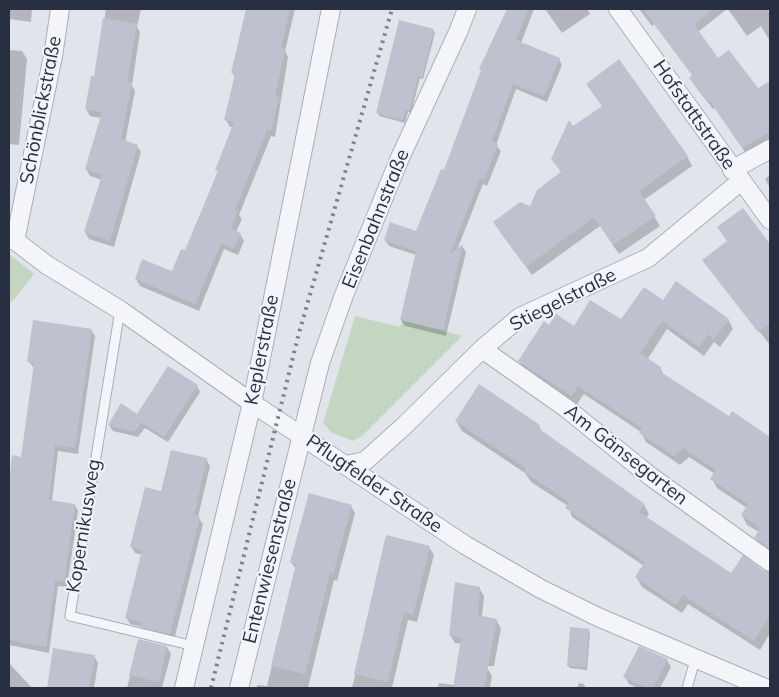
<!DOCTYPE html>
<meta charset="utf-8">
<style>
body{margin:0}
#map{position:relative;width:779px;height:697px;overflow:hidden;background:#e1e4eb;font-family:Mulish,sans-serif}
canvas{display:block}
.frame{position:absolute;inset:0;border:10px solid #292f43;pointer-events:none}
</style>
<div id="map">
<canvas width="779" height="697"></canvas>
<div class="frame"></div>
</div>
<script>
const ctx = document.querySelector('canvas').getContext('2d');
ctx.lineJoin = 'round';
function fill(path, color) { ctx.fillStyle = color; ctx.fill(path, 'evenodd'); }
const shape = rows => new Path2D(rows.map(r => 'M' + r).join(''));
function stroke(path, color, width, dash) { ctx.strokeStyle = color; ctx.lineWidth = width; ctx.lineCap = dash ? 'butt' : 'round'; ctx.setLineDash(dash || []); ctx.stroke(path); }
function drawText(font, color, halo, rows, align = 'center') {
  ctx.font = font + ' Mulish,sans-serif'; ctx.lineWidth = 4; ctx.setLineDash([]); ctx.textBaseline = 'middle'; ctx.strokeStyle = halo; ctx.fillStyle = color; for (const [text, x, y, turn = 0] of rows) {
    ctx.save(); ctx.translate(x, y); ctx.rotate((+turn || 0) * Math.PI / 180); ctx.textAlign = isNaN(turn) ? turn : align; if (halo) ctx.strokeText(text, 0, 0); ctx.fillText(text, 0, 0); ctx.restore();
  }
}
fill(shape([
 [9,254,34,274,12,302,9,300],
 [355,316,400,327,402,320,462,336,362,436,353,441,331,432,323,423]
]), '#c4d5c2');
fill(shape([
 [9,9,32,9,31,22,9,19],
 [106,9,141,9,137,27,140,32,132,85,135,91,125,142,137,146,141,152,114,247,89,239,85,232,102,180,90,176,86,169,101,118,90,116,86,109,95,78],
 [247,9,295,9,285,51,288,57,275,137,271,136,239,215,242,219,236,232,240,234,244,241,238,255,224,249,199,311,140,286,136,279,173,273,186,252,218,172,217,170,233,127,230,127,226,120,235,78,233,73],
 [508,9,534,9,521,43,559,59,562,65,547,102,516,89,496,145,501,151,487,186,483,184,457,250,462,246,466,252,446,336,405,326,401,320,416,255,389,246,385,240,417,232,444,172,482,72,480,69,496,33,499,34],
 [545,9,587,9,590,14,562,33],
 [639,9,727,9,698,32,718,60,758,90,770,83,770,142,747,155,715,108,713,109,695,86,693,76,654,24,652,26],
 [728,9,767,9,770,13,770,41,761,26,747,36],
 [433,30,435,33,423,79,420,78,411,113,408,112,405,123,379,116,378,113],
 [9,50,22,51,27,59,19,145,9,144,9,153],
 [587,84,687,156,692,166,644,200,660,226,619,254,600,226,532,275,500,232,530,208,562,173,553,159,573,127,603,107],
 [770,175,770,188,765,179],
 [743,210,770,246,770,345,708,267,728,242],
 [663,302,728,319,733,329,720,347,714,342,704,356,667,329,647,360,660,368,665,377,729,417,769,438,770,554,761,547,756,538,759,532,747,525,742,515,747,508,717,488,712,479,715,474,689,457,680,465,646,442,641,432,584,394,577,404,524,370,519,361,550,326,574,328,621,321],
 [91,330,95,336,78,454,58,451,52,501,75,505,78,511,67,587,58,586,49,653,9,645,9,489,13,457,22,458,34,368,29,362],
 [197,386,200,392,168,442,145,428,138,437,113,431,109,425,137,416],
 [456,421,539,426,544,435,644,505,649,514,646,518,732,575,770,573,770,633,760,650,688,604,682,613,642,587,636,577,644,566,572,517,568,506,531,482,525,473,462,431],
 [206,459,210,466,198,517,203,524,174,640,146,633,142,627,130,624,126,617,142,555,135,553,131,546,162,492],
 [351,506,355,513,337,581,334,580,308,688,257,688,257,685,267,686,296,569,291,562],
 [387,536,429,547,434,555,417,622,408,620,392,688,352,688],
 [479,588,484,596,482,617,496,620,501,628,494,666,486,666,492,676,490,688,438,688,439,683,454,685,462,644,455,643,450,635],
 [589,630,590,633,587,670,570,668,568,665],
 [139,640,167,647,171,654,162,688,127,688],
 [54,649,94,656,98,663,94,688,48,688],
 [667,660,671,667,660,688,638,688,629,684,625,677],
 [9,663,32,688,9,688],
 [579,683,584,684,586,688,577,688]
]), '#0003');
fill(shape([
 [246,9,290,9,281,48,285,49,275,97,279,97,271,131,267,130,235,210,238,211,231,229,241,233,234,249,221,243,195,304,135,279,142,259,172,271,181,249,185,250,218,171,215,170,234,122,224,120,235,74,231,73],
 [507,9,528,9,516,40,560,58,544,96,513,84,492,141,498,144,484,180,480,178,450,254,463,244,443,330,400,320,416,251,384,240,390,222,416,231,441,169,444,170,481,70,479,69],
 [643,9,713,9,694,24,718,58,729,50,758,88,770,81,770,132,742,148,709,100,707,102,689,78,692,75],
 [103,18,137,24,127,82,132,83,121,139,138,145,110,241,84,232,102,175,85,169,102,112,85,109,91,76,94,76],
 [399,20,434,29,422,77,418,76,410,110,406,110,403,120,376,113],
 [619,59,688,156,639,191,656,216,613,245,594,217,526,267,493,222,520,202,530,206,537,190,561,172,551,159,569,120,573,126,602,106,586,84],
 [743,208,770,244,770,323,758,332,702,260,727,241,717,227],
 [676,281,729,319,714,339,708,334,699,347,662,321,640,353,661,367,659,371,729,416,732,411,770,437,770,549,754,538,760,528,741,515,748,504,710,479,716,470,683,448,674,456,639,433,642,428,578,386,572,396,518,361,544,321,549,325,556,314,574,326,590,300,621,319,644,287,663,300],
 [33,320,92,329,75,448,55,445,49,500,75,504,64,582,55,581,46,647,9,640,9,483,12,455,21,457,34,363,27,362],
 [168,366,198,385,164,437,141,422,135,432,108,425,121,403,137,414],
 [479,384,540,425,538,428,645,504,639,512,731,573,743,555,764,571,770,572,770,616,754,641,683,595,676,605,635,577,645,562,565,508,569,502,524,472,526,468,455,421],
 [171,450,207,458,194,515,200,517,170,634,140,627,142,622,125,618,142,550,130,547,145,487,161,491],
 [309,493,352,505,333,574,330,573,305,674,271,666,296,564,290,562],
 [386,535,430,546,413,615,404,612,388,682,354,674],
 [455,582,480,587,478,615,497,619,484,688,453,688,461,638,449,635],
 [570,627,589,629,586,667,567,666],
 [138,639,167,646,159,682,129,675],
 [639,646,668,659,653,688,647,688,623,677],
 [53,648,95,655,89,688,47,688]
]), '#bec2ce');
const lane = shape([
 [120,310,70,616,194,646],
 [687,688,696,657]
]);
const street = shape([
 [618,9,770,220],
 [732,170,770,149],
 [9,236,47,265,120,310,252,403,465,545,541,589,598,617,765,688],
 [15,241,53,56,60,9],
 [482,349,566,408,650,476,770,562],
 [346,465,365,461,403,427,482,349,520,317,648,258,741,181],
 [184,688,252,403,331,9],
 [239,688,320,363,344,295,399,160,459,30,467,9]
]);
stroke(lane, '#aaaeb9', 11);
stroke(street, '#aaaeb9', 20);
stroke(lane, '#f4f5f9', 9);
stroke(street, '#f4f5f9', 18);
stroke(shape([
 [211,688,299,333,392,9]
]), '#7a8195', 4, [2.5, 5]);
drawText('19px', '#292f43', '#f1f3f8', [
 ["Schönblickstraße",41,110,-79],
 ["Hofstattstraße",694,115,55],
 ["Eisenbahnstraße",376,219,-68],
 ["Stiegelstraße",563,300,-27],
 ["Keplerstraße",262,350,-79],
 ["Am Gänsegarten",626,455,38],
 ["Pflugfelder Straße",374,484,34],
 ["Kopernikusweg",84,526,-81],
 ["Entenwiesenstraße",270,561,-76]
]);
</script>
